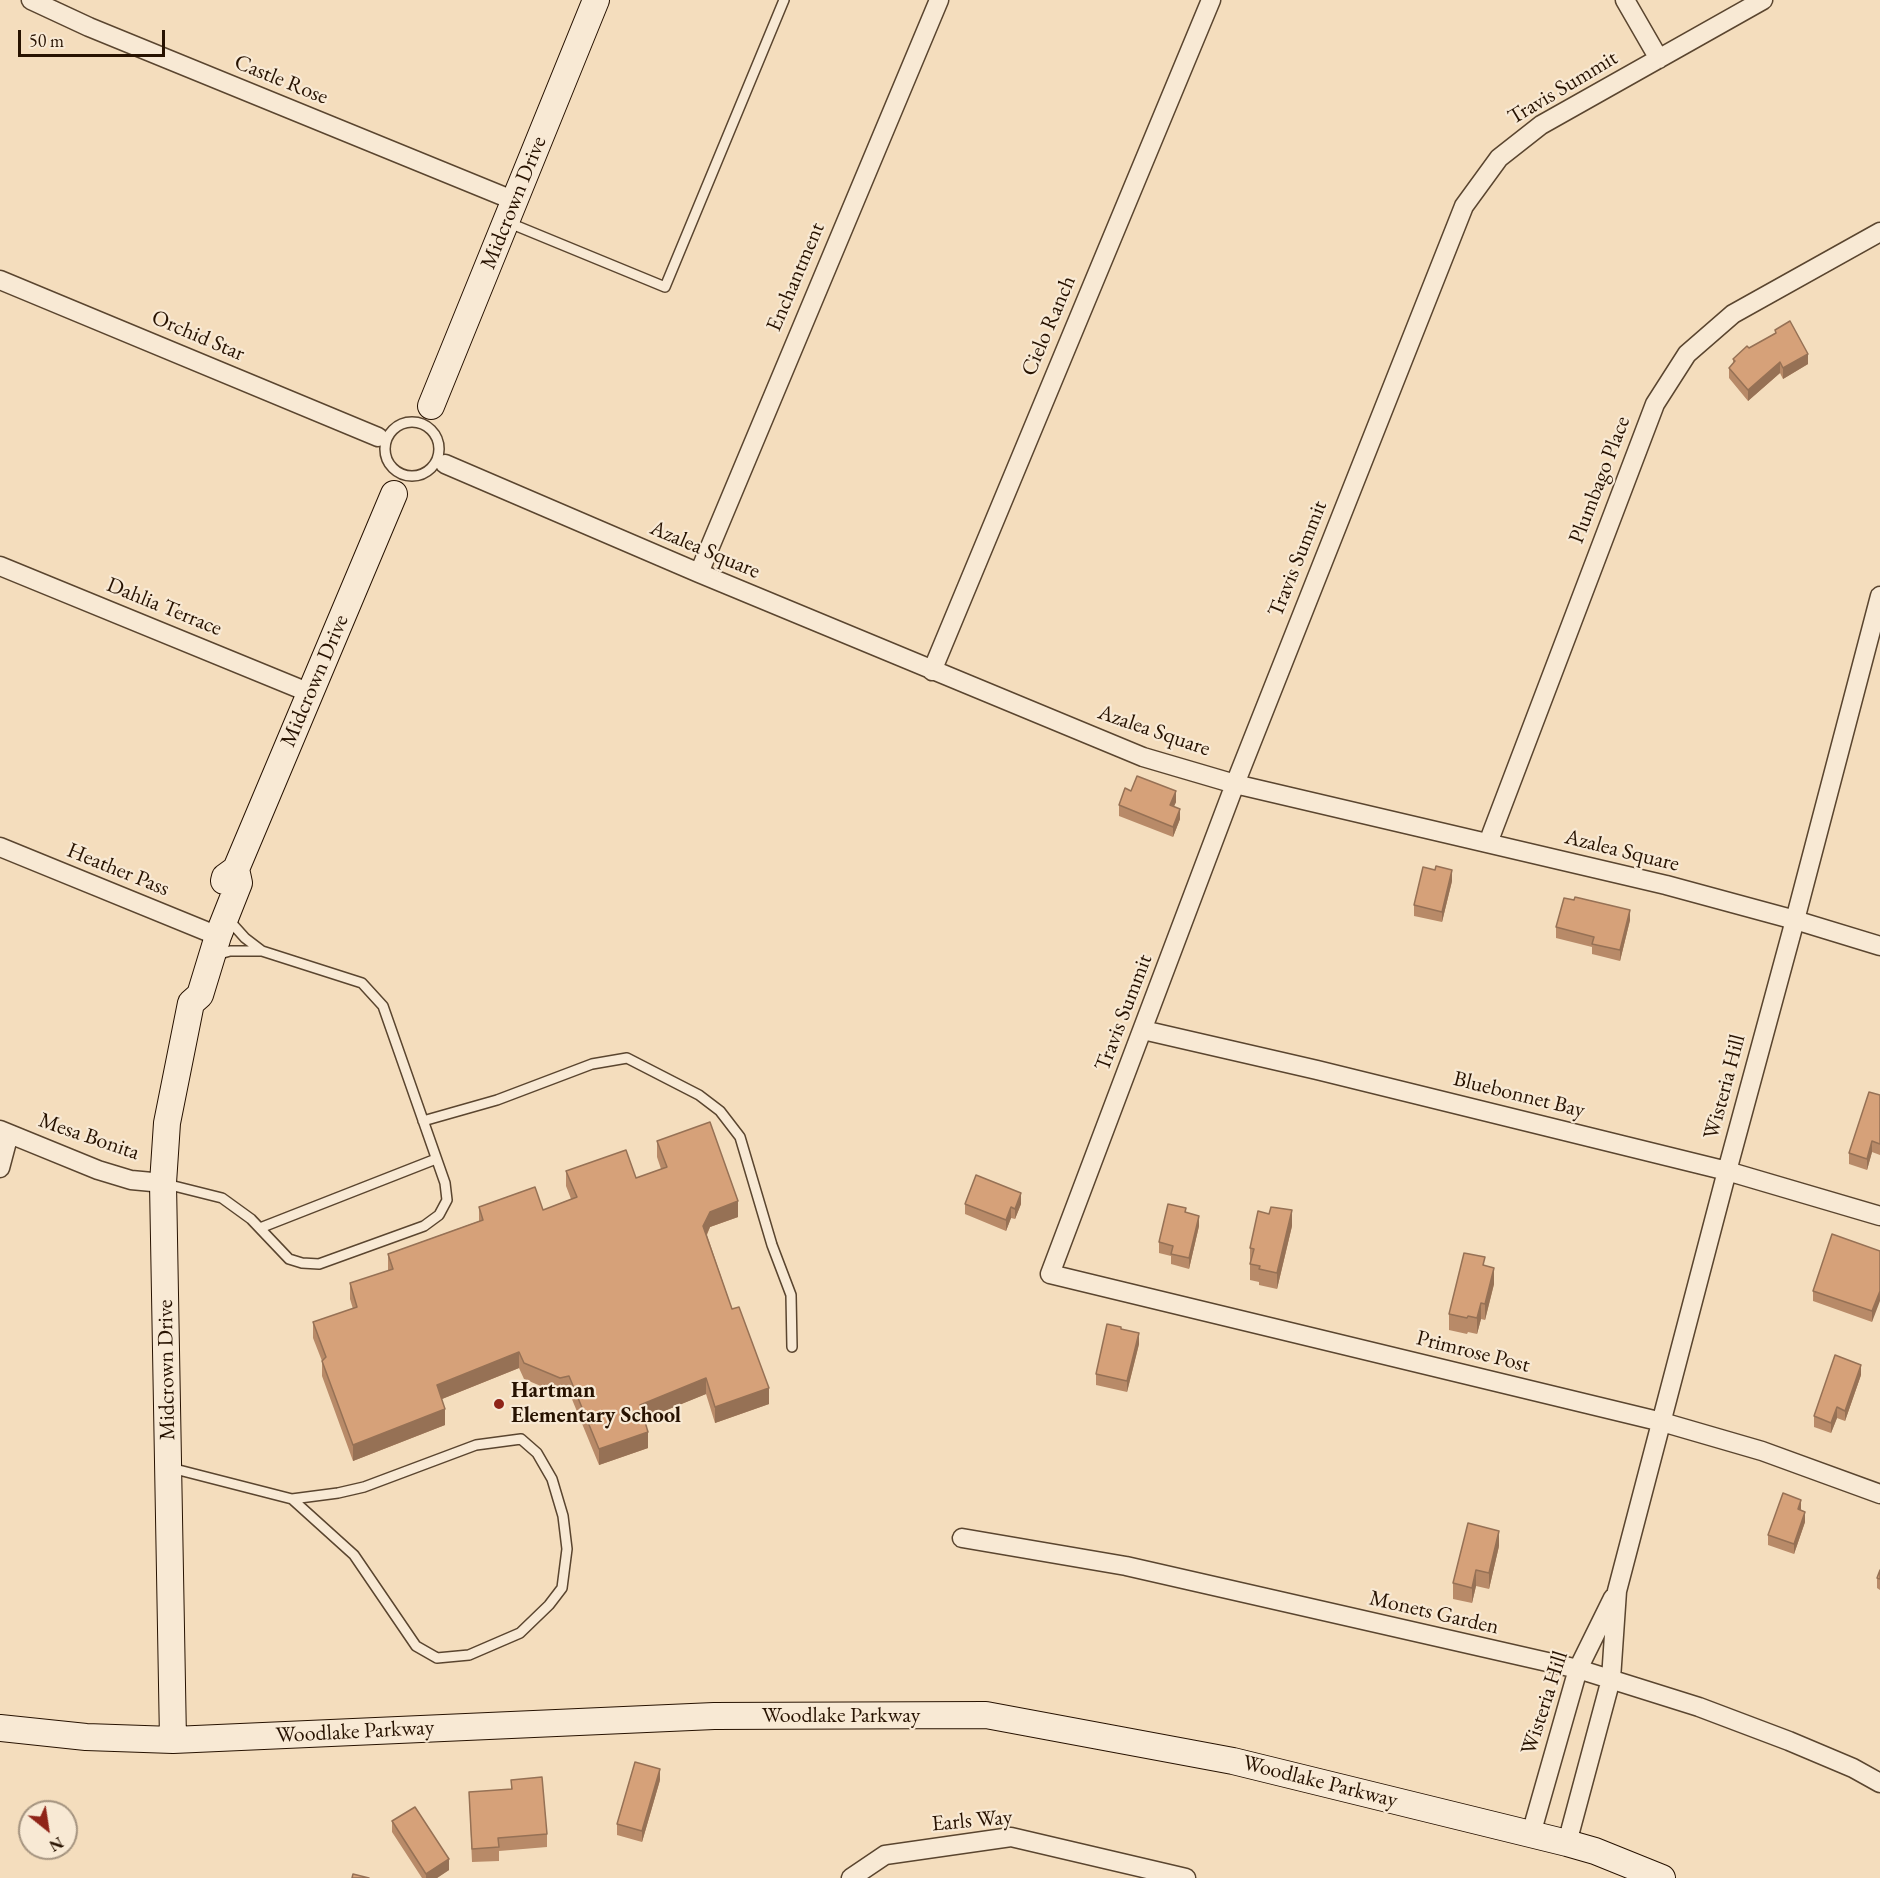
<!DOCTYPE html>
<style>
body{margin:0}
#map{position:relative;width:1880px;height:1878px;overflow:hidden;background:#f4ddbd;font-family:"EB Garamond",serif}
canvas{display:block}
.north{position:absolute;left:18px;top:1800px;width:60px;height:60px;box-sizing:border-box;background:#f8e9d4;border:2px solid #a4937f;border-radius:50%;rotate:150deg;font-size:16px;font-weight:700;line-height:24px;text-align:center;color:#271200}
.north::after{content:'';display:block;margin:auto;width:21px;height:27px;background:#8f2418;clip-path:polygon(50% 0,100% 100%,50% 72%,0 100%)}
.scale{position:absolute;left:18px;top:30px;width:147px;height:27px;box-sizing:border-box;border:3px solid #271200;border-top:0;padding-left:8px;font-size:18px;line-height:21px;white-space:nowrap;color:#271200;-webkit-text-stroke:4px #f8e9d4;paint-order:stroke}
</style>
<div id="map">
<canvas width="1880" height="1878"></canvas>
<div class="north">N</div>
<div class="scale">50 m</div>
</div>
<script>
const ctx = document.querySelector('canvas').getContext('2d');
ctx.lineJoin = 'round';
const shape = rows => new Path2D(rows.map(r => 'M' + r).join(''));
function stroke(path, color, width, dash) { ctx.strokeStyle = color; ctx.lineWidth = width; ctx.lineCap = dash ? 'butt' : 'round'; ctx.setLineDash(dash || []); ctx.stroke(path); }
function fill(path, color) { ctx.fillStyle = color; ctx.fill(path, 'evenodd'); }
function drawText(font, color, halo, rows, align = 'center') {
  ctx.font = font + ' "EB Garamond",serif'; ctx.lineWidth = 4.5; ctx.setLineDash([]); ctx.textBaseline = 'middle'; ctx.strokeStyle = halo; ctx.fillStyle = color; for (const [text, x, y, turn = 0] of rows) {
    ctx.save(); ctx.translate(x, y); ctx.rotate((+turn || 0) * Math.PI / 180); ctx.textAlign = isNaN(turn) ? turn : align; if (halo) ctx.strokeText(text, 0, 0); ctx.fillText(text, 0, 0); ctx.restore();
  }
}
const lane = shape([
 [507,222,665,287,784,0],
 '385 449a27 27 0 1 1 54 0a27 27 0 1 1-54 0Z',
 [216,955,230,951,262,951],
 [423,1121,497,1100,592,1064,627,1058,699,1095,720,1111,740,1137,772,1245,791,1295,792,1347],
 [166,1184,222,1198,251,1219,289,1259,302,1263,319,1264,424,1226,439,1215,447,1200,445,1183,383,1006,362,983,262,951,245,938,227,918],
 [260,1228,436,1159],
 [171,1468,292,1499,354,1555,416,1646,437,1658,469,1655,520,1633,549,1605,562,1588,567,1549,563,1516,552,1479,537,1453,521,1439,476,1445,364,1487,338,1493,292,1499]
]);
const street = shape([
 [31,0,89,27,515,201],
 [1625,0,1659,59],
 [1763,0,1541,125,1499,158,1464,206,1235,784,1050,1274,1662,1422,1762,1451,1880,1494],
 [0,280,378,437],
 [445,464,699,573,1143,757,1235,784,1666,885,1795,920,1880,946],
 [0,566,310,693],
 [699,573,939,0],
 [932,671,1211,0],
 [1488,843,1655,404,1687,354,1733,314,1880,232],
 [0,847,218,936],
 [1143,1030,1317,1070,1727,1171,1880,1216],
 [0,1130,98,1170,131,1180,163,1183],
 [0,1168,9,1134],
 [962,1538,1126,1566,1578,1669,1699,1707,1789,1741,1853,1768,1880,1783],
 [1531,1834,1578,1669,1613,1598],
 [1567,1843,1611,1679,1617,1591,1727,1171,1795,920,1880,596],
 [851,1878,885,1855,1011,1837,1186,1878]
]);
const secondary = shape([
 [431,406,596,0],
 [224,881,225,877,236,869,394,494],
 [0,1728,86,1737,173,1740,714,1716,986,1715,1233,1761,1567,1843,1595,1851,1662,1878],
 [173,1740,163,1183,167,1123,191,1003,200,995,218,936,239,883,236,869]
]);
stroke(lane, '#5a452f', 12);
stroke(street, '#5a452f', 21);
stroke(secondary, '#271200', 28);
stroke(lane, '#f8e9d4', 9);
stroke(street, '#f8e9d4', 18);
stroke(secondary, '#f8e9d4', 26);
fill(shape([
 [1775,330,1808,364,1783,379,1780,373,1748,401,1729,378,1729,368,1733,364,1733,359,1775,333],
 [1131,791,1176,802,1174,806,1180,819,1173,837,1119,816,1119,805],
 [1452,881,1442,922,1414,916,1414,905],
 [1630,920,1620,961,1592,954,1592,947,1556,938,1556,927],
 [1880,1095,1880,1155,1872,1152,1867,1170,1849,1164,1849,1153],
 [657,1141,738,1217,710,1227,707,1235,732,1309,769,1404,715,1423,706,1394,644,1419,648,1448,599,1465,569,1392,560,1394,524,1379,519,1368,442,1399,445,1425,353,1461,322,1376,322,1361,313,1338,313,1322,353,1309,350,1299,350,1283,388,1271,388,1254,479,1221,479,1207,543,1210,571,1199,566,1186,566,1171,636,1178,661,1169,657,1157],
 [965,1204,1021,1204,1015,1219,1011,1218,1006,1231,965,1214],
 [1186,1213,1199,1226,1189,1269,1171,1264,1171,1256,1159,1253,1159,1242],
 [1292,1226,1277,1289,1259,1285,1259,1282,1250,1280,1250,1248],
 [1880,1251,1872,1322,1813,1301,1813,1291],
 [1485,1266,1494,1284,1485,1320,1481,1319,1477,1334,1468,1332,1467,1334,1449,1330,1449,1314],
 [1121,1329,1139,1344,1127,1392,1096,1385,1096,1374],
 [1861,1375,1845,1421,1837,1418,1831,1433,1814,1427,1814,1416],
 [1801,1510,1805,1522,1794,1554,1768,1545,1768,1535],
 [1499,1546,1489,1589,1476,1586,1472,1603,1453,1599,1453,1583],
 [1880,1570,1880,1590,1877,1588,1877,1578],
 [511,1780,547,1834,547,1847,499,1851,499,1861,472,1862,469,1792,511,1789],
 [660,1780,642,1842,617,1835,617,1824],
 [392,1821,449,1870,437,1878,422,1878,392,1832]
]), '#b88a68');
fill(shape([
 [1808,354,1808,364,1783,379,1783,368],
 [1780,362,1780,373,1748,401,1748,390],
 [1176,791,1176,802,1170,815,1170,805],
 [1180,809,1180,819,1173,837,1173,827],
 [1452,870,1452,881,1442,922,1442,912],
 [1630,910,1630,920,1620,961,1620,950],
 [1872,1141,1872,1152,1867,1170,1867,1159],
 [1021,1193,1021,1204,1015,1219,1015,1209],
 [738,1201,738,1217,710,1227,703,1242,703,1226,710,1212],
 [1011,1207,1011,1218,1006,1231,1006,1220],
 [1292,1210,1292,1226,1277,1289,1277,1273],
 [1199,1216,1199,1226,1189,1269,1189,1258],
 [1494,1268,1494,1284,1485,1320,1485,1304],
 [1880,1291,1880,1301,1872,1322,1872,1311],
 [1481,1303,1481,1319,1477,1334,1477,1318],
 [1139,1333,1139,1344,1127,1392,1127,1381],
 [519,1352,519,1368,437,1401,437,1385],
 [1861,1365,1861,1375,1845,1421,1845,1411],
 [706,1378,706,1394,640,1421,640,1405],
 [769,1388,769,1404,715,1423,715,1407],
 [1837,1407,1837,1418,1831,1433,1831,1423],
 [445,1409,445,1425,353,1461,353,1445],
 [648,1432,648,1448,599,1465,599,1449],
 [1801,1500,1801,1510,1798,1509],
 [1805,1512,1805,1522,1794,1554,1794,1544],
 [1499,1531,1499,1546,1489,1589,1489,1573],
 [1476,1570,1476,1586,1472,1603,1472,1588],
 [660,1769,660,1780,642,1842,642,1831],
 [449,1859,449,1870,437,1878,426,1878,426,1874]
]), '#967155');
const building = shape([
 [1790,321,1808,354,1783,368,1780,362,1748,390,1729,368,1735,361,1733,359,1747,346,1749,348,1776,333,1775,330,1790,321],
 [1137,776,1176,791,1170,805,1180,809,1173,827,1119,805,1125,788,1131,791,1137,776],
 [1436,866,1452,870,1442,912,1414,905,1423,867,1435,870,1436,866],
 [1575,897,1630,910,1620,950,1592,944,1594,937,1556,927,1564,898,1574,900,1575,897],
 [1869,1092,1880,1095,1880,1144,1872,1141,1867,1159,1849,1153,1869,1092],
 [710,1122,738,1201,710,1212,703,1226,732,1309,739,1307,769,1388,715,1407,706,1378,640,1405,648,1432,599,1449,569,1376,560,1378,524,1363,519,1352,437,1385,445,1409,353,1445,322,1361,326,1357,313,1322,357,1307,350,1283,393,1269,388,1254,483,1220,479,1207,535,1187,543,1210,577,1197,566,1171,626,1150,636,1178,667,1167,657,1141,710,1122],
 [976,1175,1021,1193,1015,1209,1011,1207,1006,1220,965,1204,976,1175],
 [1168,1204,1186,1208,1185,1212,1199,1216,1189,1258,1171,1254,1173,1246,1159,1242,1168,1204],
 [1271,1207,1292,1210,1277,1273,1259,1269,1260,1266,1250,1264,1254,1249,1250,1248,1258,1211,1269,1214,1271,1207],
 [1832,1234,1880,1251,1880,1291,1872,1311,1813,1291,1832,1234],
 [1464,1253,1485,1257,1483,1265,1494,1268,1485,1304,1481,1303,1477,1318,1468,1316,1467,1318,1449,1314,1464,1253],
 [1107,1324,1121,1327,1121,1329,1139,1333,1127,1381,1096,1374,1107,1324],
 [1835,1355,1861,1365,1845,1411,1837,1407,1831,1423,1814,1416,1835,1355],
 [1783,1493,1801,1500,1798,1509,1805,1512,1794,1544,1768,1535,1783,1493],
 [1468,1523,1499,1531,1489,1573,1476,1570,1472,1588,1453,1583,1468,1523],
 [1880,1570,1880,1579,1877,1578,1880,1570],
 [635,1762,660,1769,642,1831,617,1824,635,1762],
 [542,1777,547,1834,498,1838,499,1847,472,1849,469,1792,512,1789,511,1780,542,1777],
 [415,1807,449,1859,426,1874,392,1821,415,1807],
 [353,1874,369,1878,352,1878,353,1874]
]);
fill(building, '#d6a179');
stroke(building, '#967155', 1.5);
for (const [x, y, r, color] of [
 [499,1404,6,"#8f2418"]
]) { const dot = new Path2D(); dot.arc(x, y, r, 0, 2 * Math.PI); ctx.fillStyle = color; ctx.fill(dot); stroke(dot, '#f8e9d4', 2); }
drawText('22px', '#271200', '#f8e9d4', [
 ["Castle Rose",281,80,22],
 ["Travis Summit",1563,88,-31],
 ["Midcrown Drive",514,203,-68],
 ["Enchantment",796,277,-67],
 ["Cielo Ranch",1049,326,-67],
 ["Orchid Star",198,336,23],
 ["Plumbago Place",1600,480,-69],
 ["Azalea Square",705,550,23],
 ["Travis Summit",1298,559,-68],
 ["Dahlia Terrace",164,607,22],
 ["Midcrown Drive",315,681,-67],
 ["Azalea Square",1154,731,19],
 ["Azalea Square",1622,851,14],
 ["Heather Pass",118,870,22],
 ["Travis Summit",1124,1013,-69],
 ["Wisteria Hill",1725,1087,-75],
 ["Bluebonnet Bay",1519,1095,14],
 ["Mesa Bonita",89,1137,19],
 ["Primrose Post",1473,1352,14],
 ["Midcrown Drive",167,1370,-91],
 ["Monets Garden",1434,1613,13],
 ["Wisteria Hill",1545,1703,-72],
 ["Woodlake Parkway",841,1716],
 ["Woodlake Parkway",355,1732,-3],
 ["Woodlake Parkway",1320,1782,14],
 ["Earls Way",972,1821,-5]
]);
drawText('bold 22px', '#271200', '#f8e9d4', [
 ["Hartman",511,1391],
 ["Elementary School",511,1416]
], 'left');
</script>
